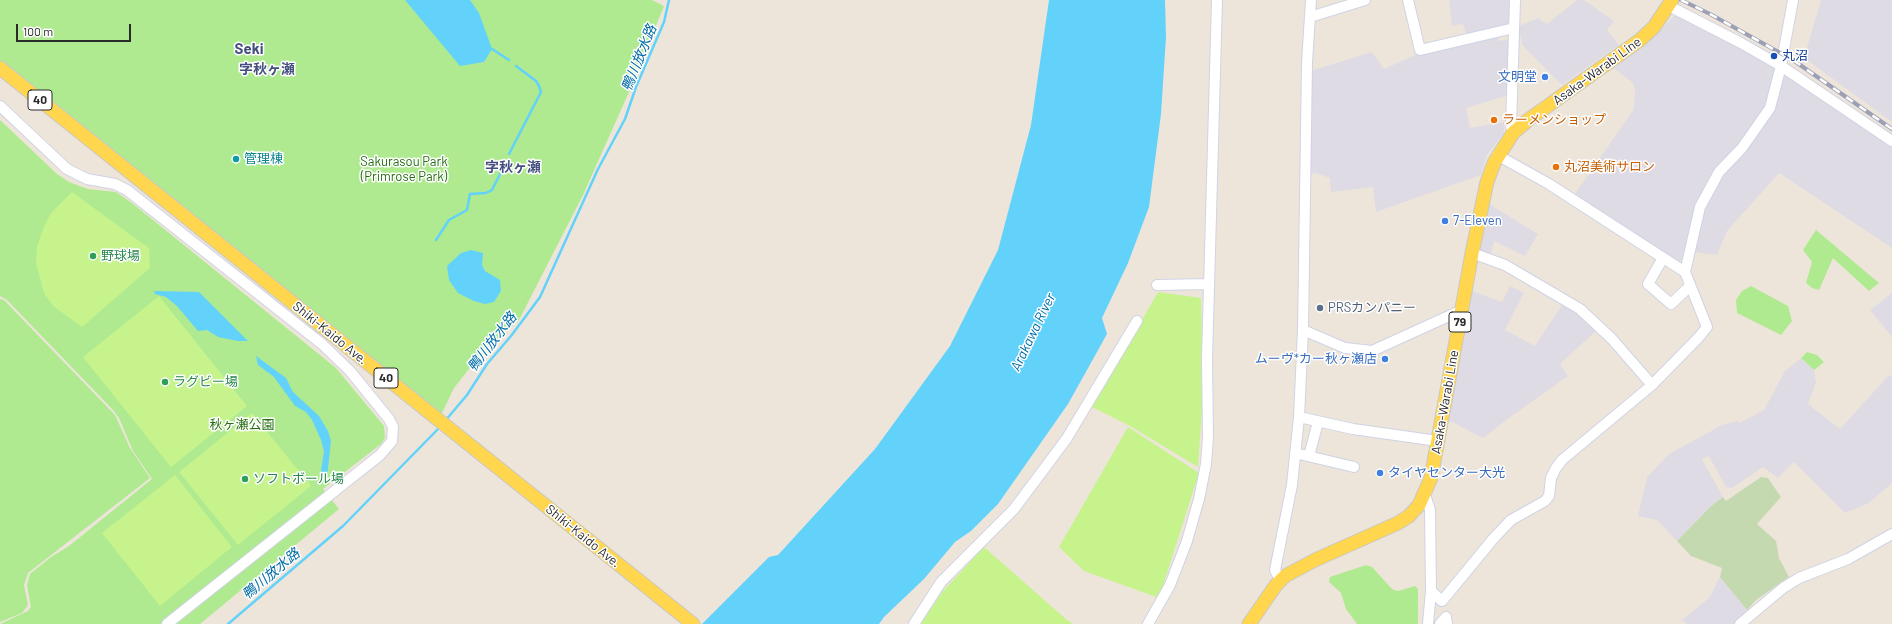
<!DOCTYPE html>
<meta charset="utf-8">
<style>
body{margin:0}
#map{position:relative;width:1892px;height:624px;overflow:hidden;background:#eee5da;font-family:Barlow,sans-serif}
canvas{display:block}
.scale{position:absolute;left:16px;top:24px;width:115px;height:18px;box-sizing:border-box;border:2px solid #2a2a2a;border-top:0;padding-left:5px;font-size:12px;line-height:14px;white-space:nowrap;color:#2a2a2a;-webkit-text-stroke:3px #fff;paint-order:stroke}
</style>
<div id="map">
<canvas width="1892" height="624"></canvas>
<div class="scale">100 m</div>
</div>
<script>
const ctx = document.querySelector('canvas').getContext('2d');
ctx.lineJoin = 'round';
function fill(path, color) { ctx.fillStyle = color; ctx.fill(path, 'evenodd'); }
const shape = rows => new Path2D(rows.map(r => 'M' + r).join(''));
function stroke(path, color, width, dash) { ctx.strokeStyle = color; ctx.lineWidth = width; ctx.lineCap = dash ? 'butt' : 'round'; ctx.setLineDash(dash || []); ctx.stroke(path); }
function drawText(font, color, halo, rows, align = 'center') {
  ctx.font = font + ' Barlow,"Noto Sans JP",sans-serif'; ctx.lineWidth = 3; ctx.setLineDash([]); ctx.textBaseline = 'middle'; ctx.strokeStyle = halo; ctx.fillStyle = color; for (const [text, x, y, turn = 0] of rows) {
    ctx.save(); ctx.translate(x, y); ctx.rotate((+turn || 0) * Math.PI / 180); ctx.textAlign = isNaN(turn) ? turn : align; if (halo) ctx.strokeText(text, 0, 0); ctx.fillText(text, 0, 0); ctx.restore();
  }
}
fill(shape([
 [1449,0,1510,0,1511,26,1466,34,1463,24,1452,26],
 [1577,0,1584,0,1614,21,1607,30,1619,45,1562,85,1522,45,1519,26,1538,18,1547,24],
 [1821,0,1892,0,1892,122,1804,58],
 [1676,14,1775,66,1767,106,1741,146,1717,171,1688,255,1676,264,1572,198,1634,109,1635,89,1632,82,1613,68,1647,44],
 [1498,34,1499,41,1511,39,1506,96,1466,108,1470,128,1504,122,1504,133,1487,155,1481,175,1376,212,1373,187,1331,192,1330,178,1315,173,1308,175,1310,71,1372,52,1384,69,1422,52],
 [1784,74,1859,123,1892,147,1892,248,1779,173,1727,231,1717,255,1693,252,1702,209,1721,174,1746,149],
 [1489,204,1538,234,1525,256,1494,241,1490,256,1479,253],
 [1510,286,1524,293,1505,330,1535,346,1564,302,1598,329,1560,364,1568,376,1513,415,1483,438,1448,420,1467,312,1472,291,1502,302],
 [1892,293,1892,337,1870,310],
 [1801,358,1814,370,1816,383,1808,404,1840,429,1889,375,1892,377,1892,483,1869,503,1845,513,1794,462,1778,478,1763,467,1732,488,1726,487,1709,456,1702,459,1723,497,1710,507,1677,541,1657,520,1638,516,1647,477,1669,454,1722,425,1737,421,1739,423,1764,410,1785,371],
 [1720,577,1747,610,1735,624,1687,624,1682,620,1709,598]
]), '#dedbe5');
fill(shape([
 [0,0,652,0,664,6,629,92,583,195,519,320,479,356,454,388,441,415,418,395,339,335,0,63],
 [0,120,57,174,69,182,88,189,116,192,132,203,336,368,384,426,385,438,381,444,323,489,339,509,200,624,0,624,28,611,31,607,27,585,30,574,51,557,69,546,152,479,133,451,119,418,113,410,7,300,0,296],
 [1816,230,1879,283,1869,291,1833,258,1819,290,1812,288,1806,283,1812,262,1803,250],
 [1751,286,1788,306,1792,321,1781,335,1737,313,1736,300,1742,291],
 [0,299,4,300,115,415,130,448,150,478,28,573,24,585,28,605,22,613,0,622],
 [1807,352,1817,355,1824,362,1814,370,1801,358],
 [1366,565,1372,567,1392,589,1398,591,1415,586,1418,589,1418,624,1357,624,1346,609,1341,593,1329,582,1330,577]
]), '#afea90');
fill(shape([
 [1761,477,1768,478,1781,497,1757,524,1776,541,1779,558,1789,577,1756,600,1747,610,1720,577,1722,568,1691,556,1677,541,1710,507,1723,497,1726,501]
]), '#c4d9af');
fill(shape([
 [72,192,149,248,150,268,82,327,53,306,44,293,36,263,37,247,45,224,52,212],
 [1158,292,1201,298,1203,395,1198,467,1130,426,1092,407],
 [159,296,247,406,171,467,83,357],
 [252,413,311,486,238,545,179,472],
 [1128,427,1199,473,1159,598,1084,571,1059,547],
 [175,475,232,547,160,606,102,533],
 [984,547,1067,620,1073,624,920,624,943,591]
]), '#c6f38b');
fill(shape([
 [405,0,470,0,479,13,492,49,484,62,460,66],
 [1049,0,1165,0,1166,37,1161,114,1149,207,1128,263,1102,318,1107,334,1068,404,998,504,971,531,955,542,924,579,884,617,879,624,702,624,769,557,778,555,875,449,950,346,998,250,1031,125],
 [471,250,483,253,482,265,485,271,500,280,501,291,494,302,485,304,474,301,458,293,449,280,447,266,461,253],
 [154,291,199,292,248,341,238,341,218,337,207,330,198,331,177,306,166,297,155,294],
 [256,356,286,378,293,392,319,416,328,431,331,441,327,477,324,478,321,471,324,451,321,440,312,420,306,412,295,406,274,377,258,365]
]), '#62d2fb');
stroke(shape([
 [492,49,509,60],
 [509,154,541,92,539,86,536,81,516,66],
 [436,240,449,220,467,210,470,194,486,193,492,190,503,168],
 [445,421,467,395,487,364,511,336,540,297,598,169,625,119,636,87,664,22,669,0],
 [228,624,343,526,441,426]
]), '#62d2fb', 2.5);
const minor = shape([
 [1408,0,1420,50,1514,28],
 [1669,6,1741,43,1781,66,1892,141],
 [1310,17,1365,0],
 [0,106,67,169,87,179,115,184,127,190,322,344,350,371,389,419,393,427,392,441,380,455,167,624],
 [1513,133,1511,126,1515,0],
 [1472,253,1505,265,1580,309,1612,339,1652,385],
 [1663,258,1648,284,1671,304,1690,286],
 [1685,272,1700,207,1719,172,1742,148,1770,108,1781,66,1793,0],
 [1157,285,1209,284],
 [1303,330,1345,348,1372,351,1462,310],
 [1299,417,1353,429,1438,441],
 [1295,453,1354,467],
 [1309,456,1318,422],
 [1425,495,1430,510,1431,591,1428,624],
 [1280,580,1275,570,1292,485,1299,417,1303,330,1307,63,1311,0],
 [1431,591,1442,601,1493,539,1511,520,1545,501,1549,496,1551,478,1556,468,1562,460,1652,385,1699,337,1707,327,1685,272,1549,184,1497,155],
 [914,624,941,582,1014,509,1047,465,1067,438,1137,321],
 [1148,624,1170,585,1187,541,1199,499,1206,464,1208,437,1207,359,1217,0],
 [1440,624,1446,617,1447,624],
 [1740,624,1783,588,1799,578,1848,559,1892,534]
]);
const major = shape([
 [0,68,693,624],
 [1249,624,1276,585,1285,576,1315,560,1398,523,1409,516,1419,505,1431,478,1472,253,1487,182,1494,163,1513,133,1528,120,1640,40,1654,27,1672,0]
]);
stroke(minor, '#cfd3e4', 12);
stroke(major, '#c8c8c8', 15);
stroke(minor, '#fff', 10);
stroke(major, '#ffd64e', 13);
const rail = shape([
 [1681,0,1710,14,1793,60,1892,129]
]);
stroke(rail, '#9ca0b6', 4);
stroke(rail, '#fff', 2.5, [8]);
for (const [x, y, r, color] of [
 [1774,56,4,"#1a4fb4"],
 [1545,77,4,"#3f7fe0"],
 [1494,120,4,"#e8710a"],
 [236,159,4,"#0f9aa8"],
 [1556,167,4,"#e8710a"],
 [1445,221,4,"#3f7fe0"],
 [93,256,4,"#2e9e5b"],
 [1320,308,4,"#5c6f8a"],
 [1385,359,4,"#3f7fe0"],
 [165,382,4,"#2e9e5b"],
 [1380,473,4,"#3f7fe0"],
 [245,479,4,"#2e9e5b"]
]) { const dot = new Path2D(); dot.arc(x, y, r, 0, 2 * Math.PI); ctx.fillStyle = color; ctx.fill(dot); stroke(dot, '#fff', 1.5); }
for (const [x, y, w] of [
 [40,100,24],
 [1460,322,22],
 [386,378,24]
]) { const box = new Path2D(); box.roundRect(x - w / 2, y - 10, w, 20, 3); ctx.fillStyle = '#fff'; ctx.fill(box); stroke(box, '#2a2a2a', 1); }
drawText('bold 12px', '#2a2a2a', null, [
 ["40",40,100],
 ["79",1460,322],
 ["40",386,378]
]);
drawText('13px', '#164399', '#fff', [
 ["丸沼",1782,56]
], 'left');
drawText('13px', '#2a2a2a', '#fff', [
 ["Asaka-Warabi Line",1597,71,-36],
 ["Shiki-Kaido Ave.",330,333,39],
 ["Asaka-Warabi Line",1445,402,-80],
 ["Shiki-Kaido Ave.",583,536,39]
]);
drawText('13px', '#366cbe', '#fff', [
 ["文明堂",1537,77],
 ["7-Eleven",1453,221,"left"],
 ["ムーヴ*カー秋ヶ瀬店",1377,359],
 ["タイヤセンター大光",1388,473,"left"]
], 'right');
drawText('13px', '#c56008', '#fff', [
 ["ラーメンショップ",1502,120],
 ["丸沼美術サロン",1564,167]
], 'left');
drawText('13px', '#0d838f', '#fff', [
 ["管理棟",244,159]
], 'left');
drawText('13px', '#256e12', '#fff', [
 ["Sakurasou Park",404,162],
 ["(Primrose Park)",404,177],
 ["秋ヶ瀬公園",242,425]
]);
drawText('13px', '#27864d', '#fff', [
 ["野球場",101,256],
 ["ラグビー場",173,382],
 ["ソフトボール場",253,479]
], 'left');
drawText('13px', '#4e5e75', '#fff', [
 ["PRSカンパニー",1328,308]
], 'left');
drawText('italic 14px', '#006da8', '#fff', [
 ["鴨川放水路",639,58,-68],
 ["Arakawa River",1033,332,-64],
 ["鴨川放水路",492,342,-52],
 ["鴨川放水路",271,574,-40]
]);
drawText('bold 14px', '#454f7f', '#fff', [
 ["字秋ヶ瀬",267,69],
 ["字秋ヶ瀬",513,167]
]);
drawText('bold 15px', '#454f7f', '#fff', [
 ["Seki",249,49]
]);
</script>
